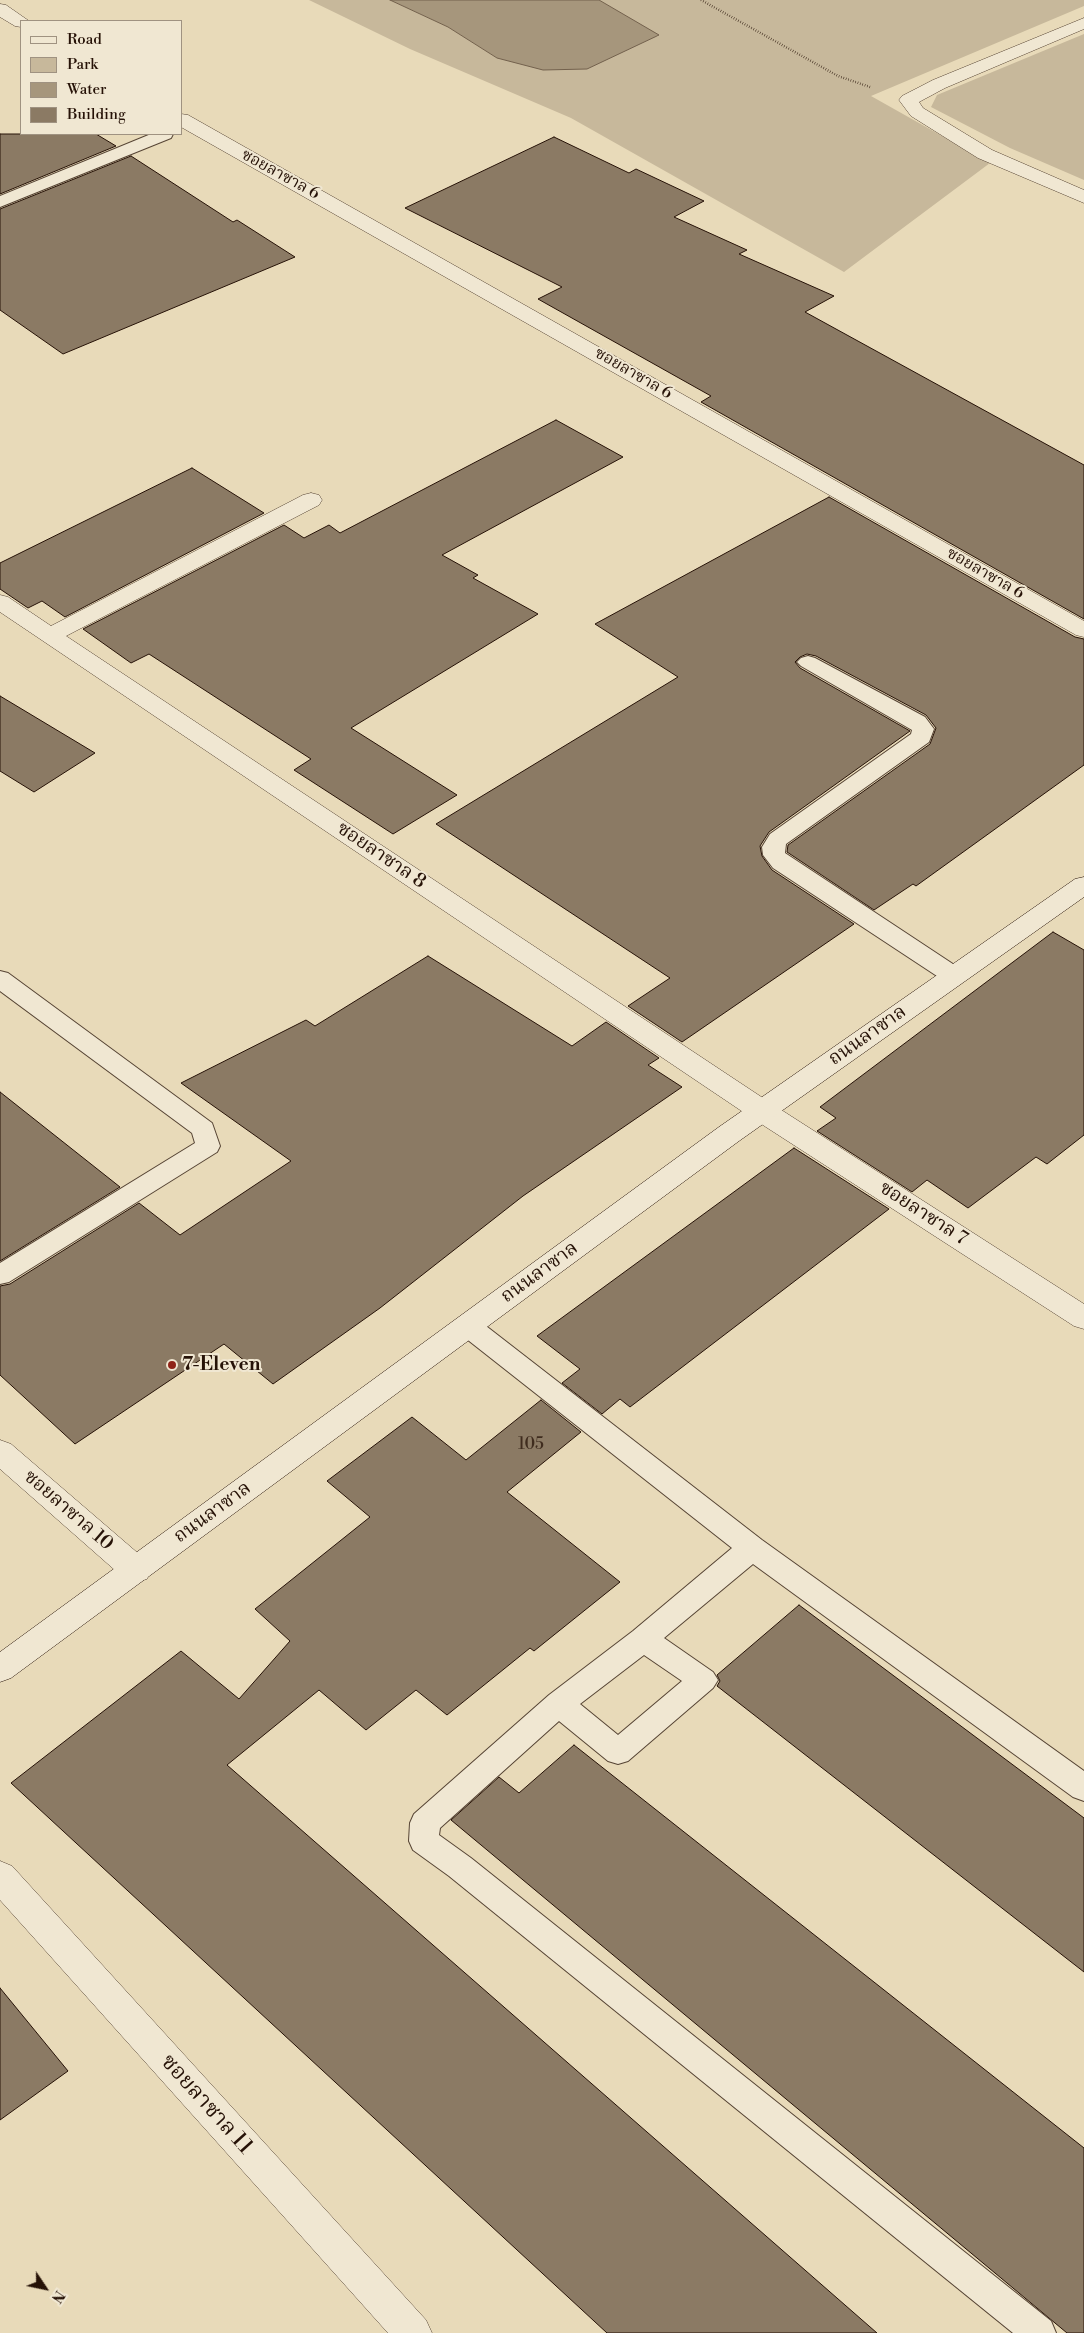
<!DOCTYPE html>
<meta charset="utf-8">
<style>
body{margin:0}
#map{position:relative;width:1084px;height:2333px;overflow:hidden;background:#e8dab9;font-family:"Libre Bodoni",serif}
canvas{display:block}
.legend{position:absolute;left:20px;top:20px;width:162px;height:115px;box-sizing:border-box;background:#f0e7d2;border:1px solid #9f9281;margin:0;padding:6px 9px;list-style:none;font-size:15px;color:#261207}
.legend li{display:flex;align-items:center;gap:10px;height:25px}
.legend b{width:25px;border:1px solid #9f9281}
.north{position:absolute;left:20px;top:2263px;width:50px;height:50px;-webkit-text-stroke:4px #f0e7d2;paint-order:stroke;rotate:124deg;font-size:14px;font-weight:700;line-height:20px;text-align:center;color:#261207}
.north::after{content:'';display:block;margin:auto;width:18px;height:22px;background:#261207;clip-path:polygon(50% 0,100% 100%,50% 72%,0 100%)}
</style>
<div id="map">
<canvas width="1084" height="2333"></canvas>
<ul class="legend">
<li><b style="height:6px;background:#f0e7d2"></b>Road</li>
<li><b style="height:14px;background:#c7b89b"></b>Park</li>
<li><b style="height:14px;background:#a6967c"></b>Water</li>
<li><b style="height:14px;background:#8b7a64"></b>Building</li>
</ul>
<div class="north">N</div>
</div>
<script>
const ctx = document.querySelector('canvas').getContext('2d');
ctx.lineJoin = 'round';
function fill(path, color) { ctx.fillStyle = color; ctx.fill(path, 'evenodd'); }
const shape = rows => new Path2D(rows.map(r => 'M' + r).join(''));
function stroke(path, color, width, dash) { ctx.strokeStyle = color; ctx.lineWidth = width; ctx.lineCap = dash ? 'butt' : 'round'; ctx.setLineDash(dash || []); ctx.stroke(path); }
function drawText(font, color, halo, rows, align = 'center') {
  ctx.font = font + ' "Libre Bodoni","Noto Serif Thai",serif'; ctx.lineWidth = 4; ctx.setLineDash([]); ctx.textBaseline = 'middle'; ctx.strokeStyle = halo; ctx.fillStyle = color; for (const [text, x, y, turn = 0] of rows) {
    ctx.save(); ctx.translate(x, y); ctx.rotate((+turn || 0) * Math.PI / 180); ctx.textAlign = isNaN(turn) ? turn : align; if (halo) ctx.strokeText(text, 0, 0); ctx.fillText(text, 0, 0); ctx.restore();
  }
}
fill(shape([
 [309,0,390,0,448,27,497,58,659,36,599,0,1084,0,1084,6,871,96,990,163,844,272,571,118,410,49],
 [1084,34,1084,180,1010,148,931,107,937,95]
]), '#c7b89b');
const water = shape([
 [390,0,599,0,659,35,587,69,543,70,497,58,448,27,390,0]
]);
fill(water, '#a6967c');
stroke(water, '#73614d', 1);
const building = shape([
 [0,134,96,134,116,146,0,194,0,134],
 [554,137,629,173,636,169,704,201,674,217,747,250,739,254,834,296,805,312,1084,465,1084,619,701,402,711,396,538,299,562,287,405,208,554,137],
 [131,156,233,222,237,220,295,257,63,354,0,310,0,209,131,156],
 [556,420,623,457,442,555,478,575,473,578,538,614,351,728,457,795,393,834,294,770,311,759,149,654,131,663,83,629,284,525,304,538,329,525,340,533,556,420],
 [192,468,264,513,65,617,42,601,28,608,0,589,0,563,192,468],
 [829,497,1075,637,1084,639,1084,765,916,886,913,884,874,910,787,852,788,845,930,744,936,728,926,715,816,656,807,654,800,657,795,662,800,668,910,731,769,832,760,846,762,856,772,870,854,924,682,1042,628,1006,670,978,436,824,678,677,595,624,829,497],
 [0,696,95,753,34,792,0,771,0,696],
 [1053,932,1084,950,1084,1135,1047,1164,1036,1157,968,1208,927,1180,912,1192,817,1131,836,1118,820,1107,1053,932],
 [428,956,572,1046,606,1022,659,1058,648,1065,682,1087,523,1196,380,1308,273,1384,224,1344,75,1444,0,1375,0,1286,10,1284,139,1203,180,1235,291,1161,181,1083,306,1020,315,1026,428,956],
 [0,1092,120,1187,0,1261,0,1092],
 [794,1148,889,1209,630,1407,620,1399,602,1414,562,1383,580,1369,537,1336,794,1148],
 [541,1400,581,1432,507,1492,620,1582,534,1651,530,1648,447,1715,416,1690,366,1730,319,1690,227,1765,877,2333,607,2333,11,1783,181,1651,239,1699,290,1641,255,1609,370,1517,327,1481,412,1417,466,1460,541,1400],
 [799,1605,1084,1818,1084,1972,717,1686,720,1681,717,1675,799,1605],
 [574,1745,1084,2148,1084,2333,1067,2333,451,1820,499,1777,519,1793,574,1745],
 [0,1988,68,2071,0,2120,0,1988]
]);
fill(building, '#8b7a64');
stroke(building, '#261207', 1);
const lane = shape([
 [151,134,173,134,171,138,0,207,0,196,151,134],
 [808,656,815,658,925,717,934,729,929,742,786,844,785,853,962,970,966,976,962,982,954,984,946,982,773,868,763,855,762,847,770,834,911,734,912,730,801,666,797,662,801,658,808,656],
 [0,971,8,973,212,1123,220,1146,217,1152,9,1282,0,1284,0,1263,195,1143,192,1133,0,991,0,971],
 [468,1316,477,1319,762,1540,1084,1771,1084,1801,1073,1797,753,1564,664,1638,713,1672,718,1680,713,1688,628,1761,618,1764,608,1761,559,1721,440,1828,439,1835,471,1858,1051,2321,1056,2333,1013,2333,449,1876,413,1850,409,1841,410,1823,414,1814,549,1695,633,1631,732,1548,459,1333,455,1326,459,1319,468,1316],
 [644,1655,682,1681,618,1735,580,1704,644,1655]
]);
const street = shape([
 [0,4,6,5,29,21,21,21,21,27,15,26,0,17,0,4],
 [1084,18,1084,29,945,88,919,102,923,108,992,150,1084,190,1084,203,978,158,911,116,899,100,902,96,933,80,1084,18],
 [181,114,188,115,1084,621,1084,637,1076,635,181,127,181,114],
 [311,493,319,495,322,500,319,505,66,636,772,1104,1084,1304,1084,1329,1074,1326,752,1118,0,612,0,595,8,597,51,626,303,495,311,493],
 [0,1440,11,1444,147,1561,151,1570,147,1579,136,1582,125,1579,0,1469,0,1440],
 [0,1861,12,1866,426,2320,432,2333,388,2333,0,1900,0,1861]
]);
const secondary = shape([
 [1084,877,1084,897,739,1141,11,1678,0,1682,0,1652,719,1127,1075,879,1084,877]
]);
stroke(lane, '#564434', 2);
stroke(street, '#564434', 1);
stroke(secondary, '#261207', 1);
stroke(shape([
 [701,0,838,76,870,87]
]), '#261207', 2.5, [0.5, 2]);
fill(lane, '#f0e7d2');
fill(street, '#f0e7d2');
fill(secondary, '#f0e7d2');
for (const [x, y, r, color] of [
 [172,1365,5,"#8f2418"]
]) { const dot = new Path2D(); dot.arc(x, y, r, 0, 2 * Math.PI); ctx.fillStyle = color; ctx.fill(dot); stroke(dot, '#f0e7d2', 2); }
drawText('16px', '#261207', '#f0e7d2', [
 ["ซอยลาซาล 6",280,175,29],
 ["ซอยลาซาล 6",633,374,30],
 ["ซอยลาซาล 6",985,574,30]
]);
drawText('16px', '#3f2c1e', null, [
 ["105",531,1445]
]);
drawText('19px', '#261207', '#f0e7d2', [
 ["ซอยลาซาล 8",381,856,34],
 ["ถนนลาซาล",868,1036,-35],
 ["ซอยลาซาล 7",923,1214,33],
 ["ถนนลาซาล",540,1273,-36],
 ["ซอยลาซาล 10",68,1511,41],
 ["ถนนลาซาล",213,1513,-36]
]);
drawText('bold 19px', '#261207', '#f0e7d2', [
 ["7-Eleven",182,1365]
], 'left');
drawText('22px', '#261207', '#f0e7d2', [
 ["ซอยลาซาล 11",206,2105,48]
]);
</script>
